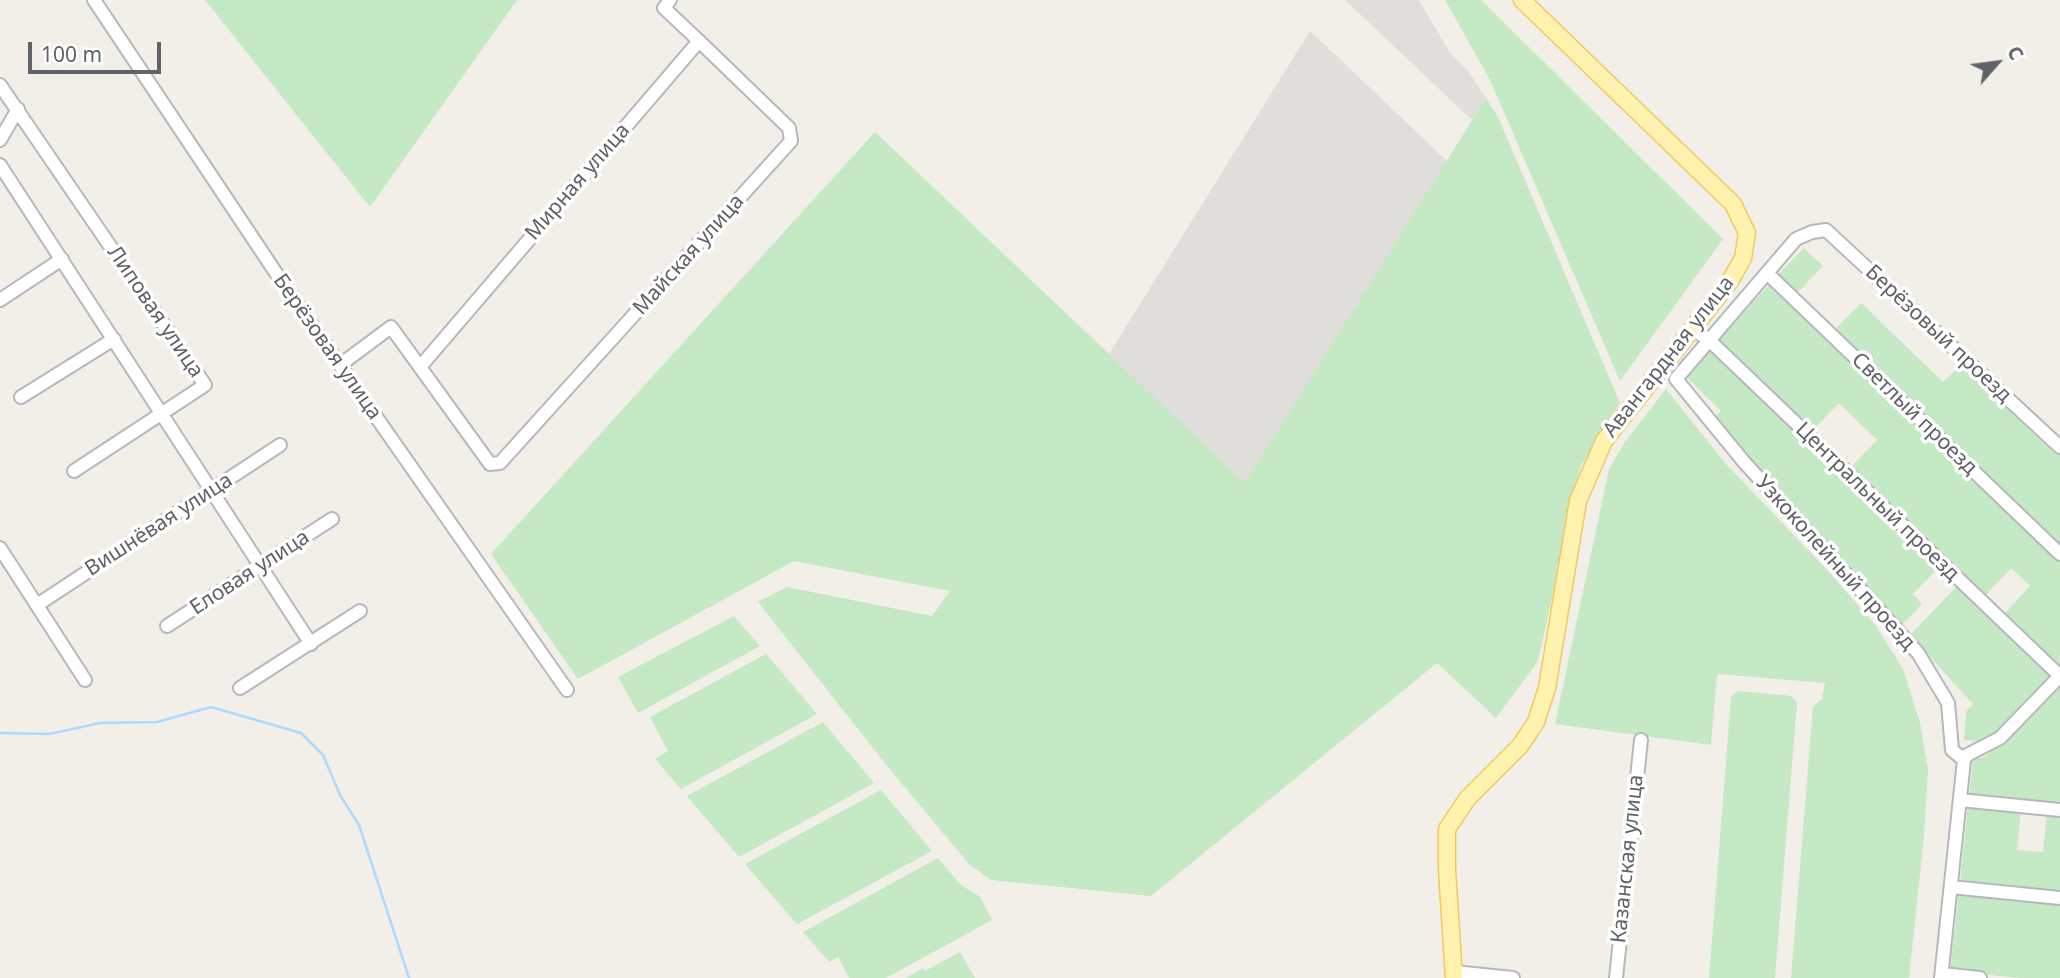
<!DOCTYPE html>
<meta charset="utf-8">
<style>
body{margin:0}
#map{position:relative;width:2060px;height:978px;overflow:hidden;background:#f1efe8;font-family:"Noto Sans",sans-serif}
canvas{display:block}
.north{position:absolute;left:1962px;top:28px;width:70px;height:70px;-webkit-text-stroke:5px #fff;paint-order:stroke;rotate:62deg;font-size:19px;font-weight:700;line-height:28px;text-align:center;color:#5f6368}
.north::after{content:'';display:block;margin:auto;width:24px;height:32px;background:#5f6368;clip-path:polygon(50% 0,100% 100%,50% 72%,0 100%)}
.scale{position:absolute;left:28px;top:42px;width:133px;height:32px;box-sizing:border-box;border:4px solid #5f6368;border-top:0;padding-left:9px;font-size:21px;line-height:24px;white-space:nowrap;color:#5f6368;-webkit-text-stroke:5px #fff;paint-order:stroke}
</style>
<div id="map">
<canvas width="2060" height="978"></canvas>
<div class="north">С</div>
<div class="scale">100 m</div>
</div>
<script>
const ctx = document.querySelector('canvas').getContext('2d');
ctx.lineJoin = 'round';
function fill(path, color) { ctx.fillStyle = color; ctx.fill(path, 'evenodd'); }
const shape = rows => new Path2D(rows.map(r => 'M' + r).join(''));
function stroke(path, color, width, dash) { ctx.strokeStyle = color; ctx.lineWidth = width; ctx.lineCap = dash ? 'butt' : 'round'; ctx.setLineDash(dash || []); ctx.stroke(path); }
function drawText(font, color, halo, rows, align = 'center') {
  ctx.font = font + ' "Noto Sans",sans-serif'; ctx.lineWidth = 7; ctx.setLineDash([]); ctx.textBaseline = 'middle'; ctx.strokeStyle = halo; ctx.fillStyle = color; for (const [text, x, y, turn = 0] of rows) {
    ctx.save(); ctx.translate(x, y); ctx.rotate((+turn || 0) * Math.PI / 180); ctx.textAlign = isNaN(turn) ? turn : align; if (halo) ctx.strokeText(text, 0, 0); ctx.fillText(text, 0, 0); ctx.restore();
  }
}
fill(shape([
 [1345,0,1419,0,1450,53,1468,71,1486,98,1472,120],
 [1310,31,1447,161,1245,484,1109,354]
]), '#e0deda');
fill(shape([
 [205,0,517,0,370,207],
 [1445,0,1481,0,1723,239,1620,381,1490,80],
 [1486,98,1498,117,1620,403,1581,466,1538,661,1496,718,1437,663,1151,896,991,880,969,864,884,762,758,602,787,587,932,616,950,591,794,561,578,679,491,554,875,132,1245,483],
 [1804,248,1823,266,1795,295,1776,277],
 [1771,283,2060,560,2060,670,2003,615,2030,586,2011,568,1984,597,1850,468,1877,440,1839,403,1811,432,1716,340],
 [1861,303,1943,382,1963,363,2060,453,2060,549,1833,332],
 [1710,346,1940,566,1913,594,1922,604,1901,626,1747,457,1715,417,1721,411,1683,374],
 [1666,389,1725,463,1828,571,1876,626,1903,669,1920,723,1928,770,1924,836,1909,978,1791,978,1813,706,1822,699,1825,683,1719,674,1717,676,1711,745,1555,724,1609,469,1625,442],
 [1959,584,2049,671,2050,680,2000,733,1981,741,1964,740,1966,712,1973,704,1910,635],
 [734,616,760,646,638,713,618,677],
 [766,654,817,714,681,789,655,759,668,751,650,717],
 [2060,682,2060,806,1969,797,1973,757,1982,758,1999,746],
 [1738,691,1792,696,1797,703,1775,978,1709,978,1731,697],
 [823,722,874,783,739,857,687,796],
 [881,790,932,851,797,924,745,864],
 [1968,804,2021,810,2017,850,2043,852,2047,813,2060,814,2060,894,1960,884],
 [938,858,961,885,980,897,992,920,886,978,849,978,838,957,829,962,803,932],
 [1959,891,2060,902,2060,978,2020,978,1950,971],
 [960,952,975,978,906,978,923,968,925,971]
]), '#c5e8c5');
stroke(shape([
 [0,733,49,734,100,723,157,722,211,707,301,733,323,755,340,795,359,825,409,978]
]), '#aadaff', 2.5);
const minor = shape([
 [94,0,284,285,567,690],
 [0,85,205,385,74,471],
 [0,140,18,109],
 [0,165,311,644],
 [1768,274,2060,554],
 [0,300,62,259],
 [1693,329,1709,340,2060,676,2000,738,1967,755,1964,760,1941,978],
 [340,365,391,327,490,464,500,463,791,141,789,128,699,41],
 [420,367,699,41,664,8,670,0],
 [21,397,114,339],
 [0,548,85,680],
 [37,605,280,445],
 [167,626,332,519],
 [240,688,360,611],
 [1964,760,1952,750,1948,703,1918,653,1744,462,1676,379,1796,239,1812,232,1826,230,2060,447],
 [1960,800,2060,810],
 [1951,887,2060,898],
 [1454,972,1513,978],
 [1942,974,1980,978],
 [1616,978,1641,740]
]);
const major = shape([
 [1454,978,1447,870,1447,829,1467,799,1520,746,1536,722,1547,688,1578,501,1604,441,1730,281,1743,258,1747,233,1733,204,1522,0]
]);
stroke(minor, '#b5b8bc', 16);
stroke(major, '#f2c960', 19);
stroke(minor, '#fff', 12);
stroke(major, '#fff2af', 16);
drawText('21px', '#5f6368', '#fff', [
 ["Мирная улица",578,182,-49],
 ["Майская улица",689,255,-48],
 ["Липовая улица",155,312,56],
 ["Берёзовый проезд",1938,334,43],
 ["Берёзовая улица",327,347,55],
 ["Авангардная улица",1669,357,-52],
 ["Светлый проезд",1914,414,44],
 ["Центральный проезд",1877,502,44],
 ["Вишнёвая улица",159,525,-33],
 ["Узкоколейный проезд",1835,563,48],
 ["Еловая улица",250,573,-33],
 ["Казанская улица",1628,859,-84]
]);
</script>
